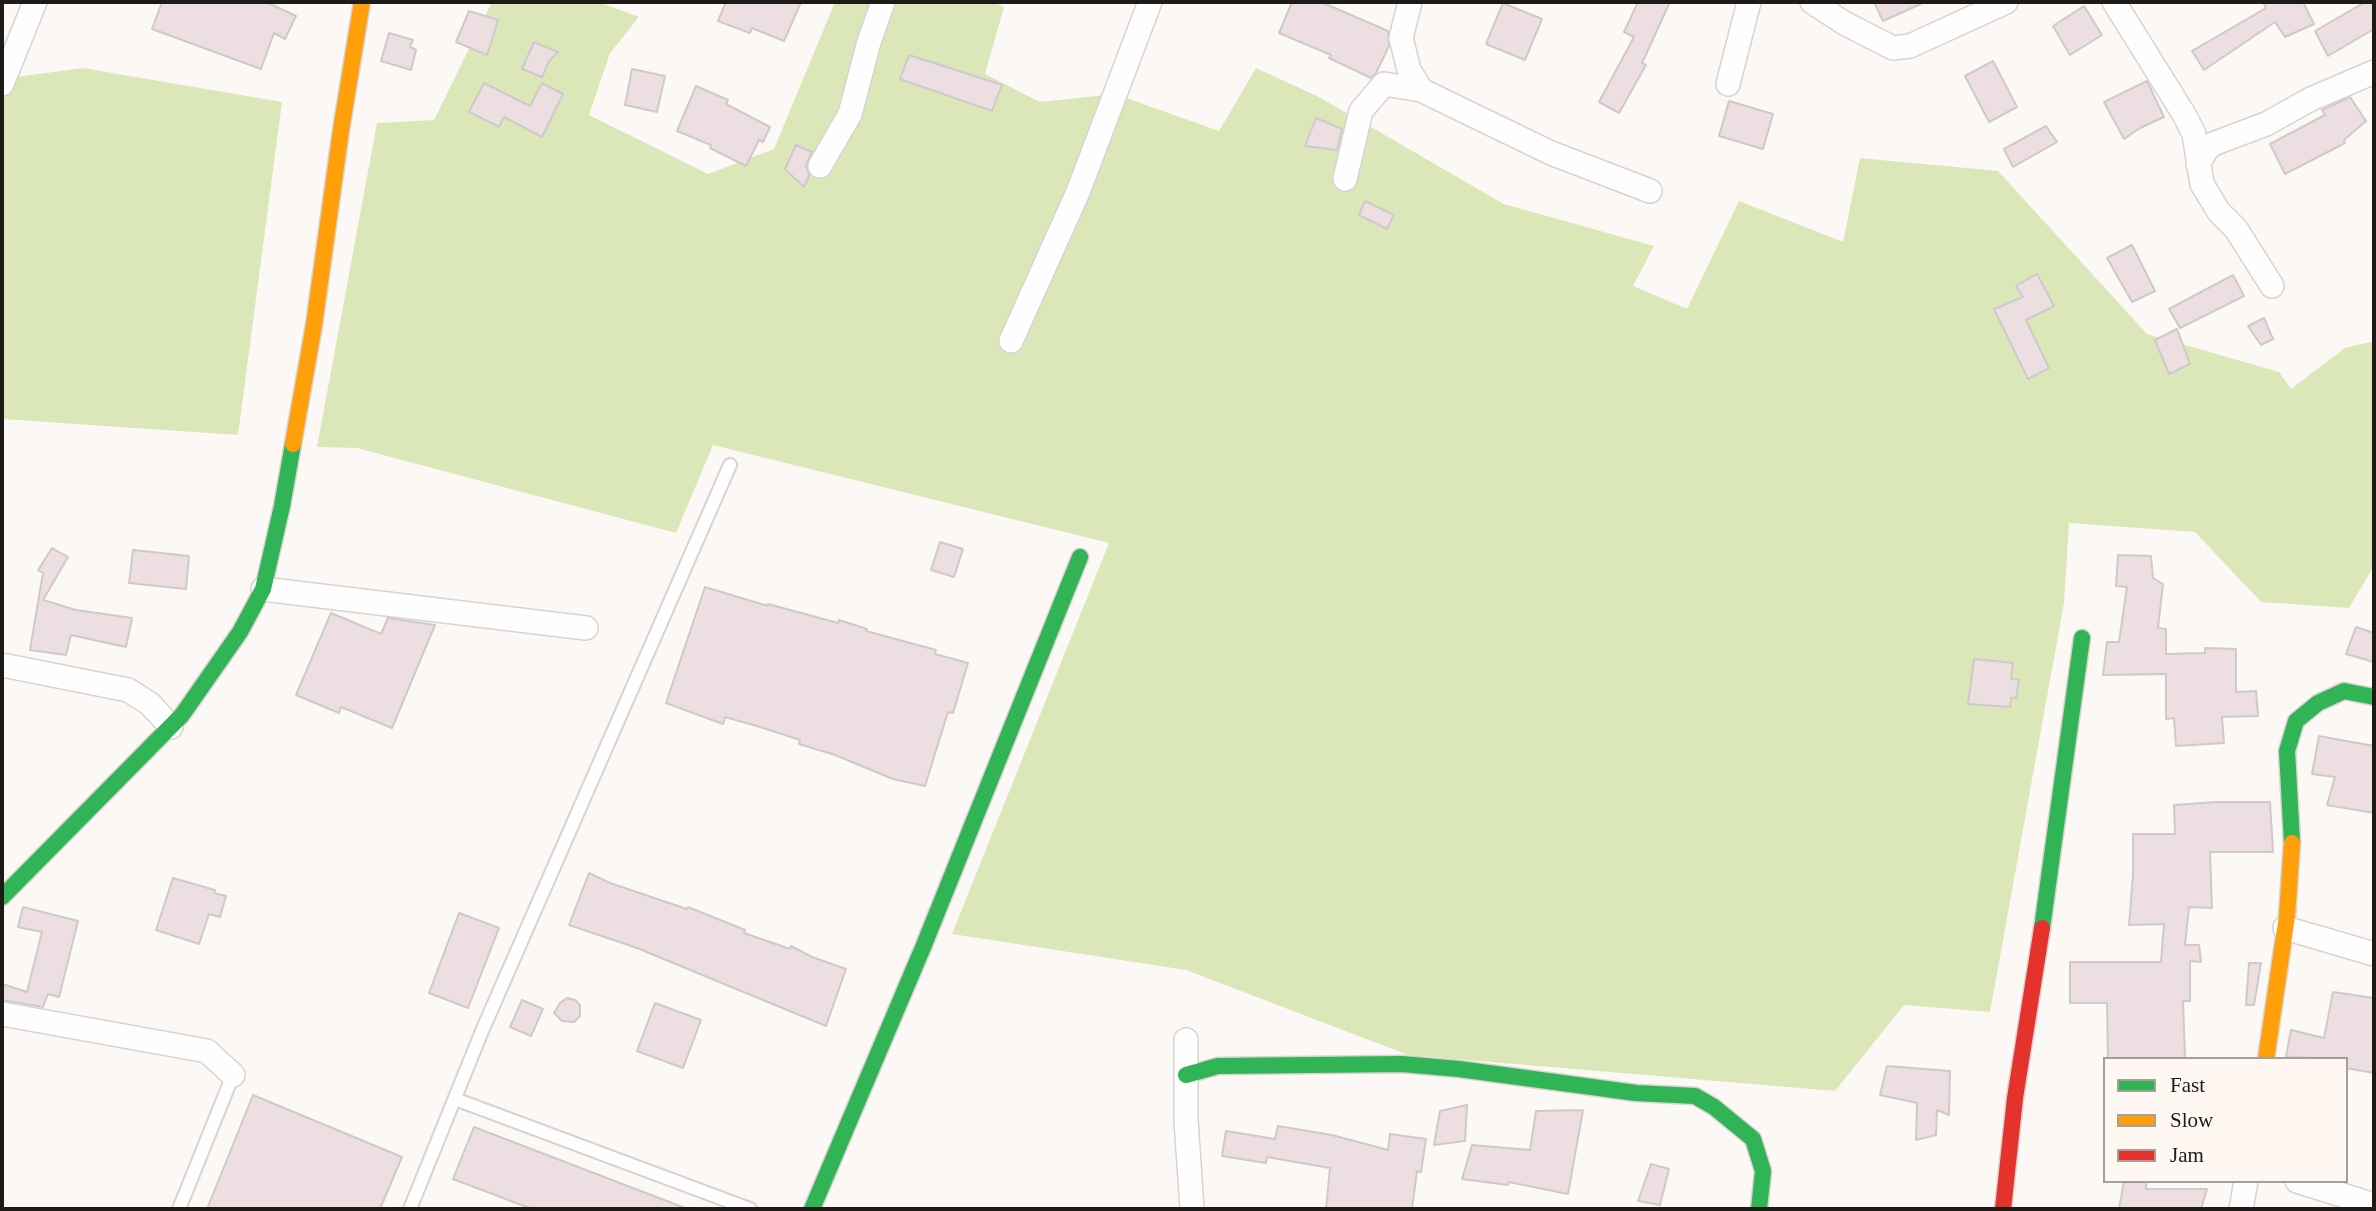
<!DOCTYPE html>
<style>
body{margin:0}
#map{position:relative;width:2376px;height:1211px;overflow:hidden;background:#fcf8f5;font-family:"Times New Roman",serif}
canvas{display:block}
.frame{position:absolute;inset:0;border:4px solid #1e1a17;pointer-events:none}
.legend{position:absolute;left:2103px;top:1057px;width:245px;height:126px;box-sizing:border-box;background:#fff7f2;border:2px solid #a59f9a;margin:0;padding:9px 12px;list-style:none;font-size:21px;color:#1e1a17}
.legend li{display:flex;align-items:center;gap:14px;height:35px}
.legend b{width:35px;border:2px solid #a59f9a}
</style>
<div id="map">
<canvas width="2376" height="1211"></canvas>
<div class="frame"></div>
<ul class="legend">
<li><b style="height:9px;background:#30b455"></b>Fast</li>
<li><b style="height:9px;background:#ff9f0a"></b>Slow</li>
<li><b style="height:9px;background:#e5322d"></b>Jam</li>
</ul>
</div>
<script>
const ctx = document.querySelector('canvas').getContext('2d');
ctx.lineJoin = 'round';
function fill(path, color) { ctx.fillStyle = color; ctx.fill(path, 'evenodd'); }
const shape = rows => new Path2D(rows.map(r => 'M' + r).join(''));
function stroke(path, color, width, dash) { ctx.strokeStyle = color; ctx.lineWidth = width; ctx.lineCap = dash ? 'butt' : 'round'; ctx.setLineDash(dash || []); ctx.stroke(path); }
fill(shape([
 [492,2,598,2,639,17,610,53,589,115,708,174,774,149,835,2,992,2,1004,7,985,74,1040,102,1115,94,1219,131,1256,68,1319,97,1504,204,1654,246,1633,286,1687,309,1739,201,1843,242,1860,158,1998,171,2147,334,2279,372,2291,389,2345,348,2374,341,2374,566,2349,608,2261,602,2195,532,2069,523,2064,603,1990,1012,1904,1005,1835,1091,1408,1055,1186,970,952,934,1109,543,713,445,676,533,357,448,317,447,377,123,434,120],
 [83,68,282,102,238,435,2,419,2,79]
]), '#dce7b9');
const building = shape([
 [162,2,266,2,296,16,285,39,274,33,261,69,152,29,162,2],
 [726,2,801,2,784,41,752,28,750,33,718,21,726,2],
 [1292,2,1321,2,1388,31,1389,46,1376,73,1371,78,1329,58,1331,55,1279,33,1292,2],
 [1638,2,1670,2,1642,63,1646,65,1619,113,1599,102,1634,37,1624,32,1638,2],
 [1874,2,1925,2,1883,21,1874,2],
 [2263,2,2303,2,2314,24,2285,37,2275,22,2204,70,2192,51,2266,8,2263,2],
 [2365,2,2374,2,2374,29,2328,56,2315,31,2365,2],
 [1503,3,1542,19,1525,60,1486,44,1503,3],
 [2084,6,2102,35,2070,55,2053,26,2084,6],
 [469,11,498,20,487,55,456,42,469,11],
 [389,33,413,40,410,47,416,50,411,70,381,61,389,33],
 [534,42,558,52,549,61,542,77,522,69,534,42],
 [909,55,1002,85,992,111,900,79,909,55],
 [1993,61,2017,107,1989,122,1965,76,1993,61],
 [632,69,665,76,657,112,625,105,632,69],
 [2147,81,2164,117,2140,128,2124,139,2104,102,2147,81],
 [484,83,530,106,542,83,563,94,542,137,504,117,499,127,469,112,484,83],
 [696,86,728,100,726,104,770,127,763,142,759,140,746,166,710,148,711,145,677,131,696,86],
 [2350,97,2366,121,2344,140,2345,143,2285,174,2270,144,2325,115,2322,110,2350,97],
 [1729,101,1773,114,1763,149,1719,136,1729,101],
 [1316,118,1342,129,1337,150,1305,146,1316,118],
 [2046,126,2057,142,2013,167,2004,149,2046,126],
 [796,145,812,152,806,165,809,175,804,187,785,169,796,145],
 [1365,201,1394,215,1387,229,1359,215,1365,201],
 [2132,245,2155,291,2132,302,2107,258,2132,245],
 [2037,274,2054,306,2026,320,2049,368,2028,379,1994,309,2023,297,2016,286,2037,274],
 [2233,275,2244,296,2180,328,2169,309,2233,275],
 [2264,318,2273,339,2261,345,2248,326,2264,318],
 [2177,329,2190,364,2169,374,2155,340,2177,329],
 [940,542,963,549,954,577,931,570,940,542],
 [52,548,68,557,43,600,76,610,132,618,126,647,71,635,66,655,30,650,43,573,38,570,52,548],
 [133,550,189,556,186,589,129,583,133,550],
 [2118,555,2151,556,2153,578,2163,584,2158,628,2166,629,2166,654,2205,653,2205,648,2236,649,2236,692,2256,691,2258,716,2222,717,2224,743,2176,746,2174,718,2166,719,2166,674,2103,675,2107,642,2119,642,2127,587,2116,586,2118,555],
 [705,587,768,606,768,604,838,623,839,620,867,629,866,631,936,650,935,654,968,663,953,713,948,712,925,786,893,779,835,755,799,744,800,740,757,726,725,717,723,724,666,703,705,587],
 [331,613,381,634,388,618,435,625,392,728,341,707,339,713,296,695,331,613],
 [2356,627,2374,633,2374,662,2346,654,2356,627],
 [1974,659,2013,663,2011,679,2019,680,2016,698,2011,698,2010,707,1968,704,1974,659],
 [2319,736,2374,746,2374,813,2327,805,2335,777,2312,774,2319,736],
 [2216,802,2270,802,2273,852,2210,852,2212,908,2189,907,2185,945,2199,945,2201,962,2190,961,2190,1001,2183,1001,2185,1058,2108,1059,2107,1003,2070,1003,2070,962,2161,962,2164,924,2129,925,2133,875,2133,834,2175,834,2174,805,2216,802],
 [589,873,610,883,687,909,688,907,745,930,744,933,790,949,791,946,812,957,846,969,826,1026,637,948,569,925,589,873],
 [173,878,215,890,214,893,226,896,220,917,209,914,199,944,156,930,173,878],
 [23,907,78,921,59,997,48,994,43,1007,2,1000,2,984,27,992,42,932,18,927,23,907],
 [459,913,499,928,468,1008,429,993,459,913],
 [2249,963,2261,963,2254,1005,2246,1005,2249,963],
 [2333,992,2374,998,2374,1073,2346,1068,2346,1059,2286,1057,2291,1030,2324,1038,2333,992],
 [567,998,575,1000,580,1005,580,1016,574,1022,562,1021,554,1013,560,1003,567,998],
 [522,1000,543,1009,531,1036,510,1027,522,1000],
 [655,1003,701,1020,683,1068,637,1051,655,1003],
 [1887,1066,1950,1071,1949,1115,1937,1110,1936,1135,1916,1140,1917,1103,1880,1095,1887,1066],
 [253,1095,402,1157,380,1209,207,1209,253,1095],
 [1467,1105,1465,1141,1434,1145,1440,1111,1467,1105],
 [1583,1110,1568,1194,1509,1182,1508,1185,1462,1179,1472,1145,1530,1150,1536,1111,1583,1110],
 [1278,1126,1332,1135,1388,1150,1390,1134,1426,1139,1421,1172,1417,1171,1412,1209,1326,1209,1330,1168,1267,1157,1266,1163,1222,1156,1226,1131,1275,1139,1278,1126],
 [474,1127,685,1208,685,1209,532,1209,453,1179,474,1127],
 [1651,1164,1669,1169,1660,1205,1638,1201,1651,1164],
 [2124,1181,2146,1181,2146,1189,2207,1189,2201,1209,2119,1209,2124,1181]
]);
fill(building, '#ecdee1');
stroke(building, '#cecaca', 2);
const lane = shape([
 [455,1099,750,1209],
 [179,1209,233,1075],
 [410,1209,482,1031,730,465]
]);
const street = shape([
 [1410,2,1401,38,1409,70,1421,90,1551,153,1650,191],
 [1812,2,1844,23,1893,48,1910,46,2006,2],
 [2114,2,2185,116,2194,134,2202,184,2219,212,2236,229,2272,286],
 [2,84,35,2],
 [1728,84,1749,2],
 [2198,164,2207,149,2213,144,2266,124,2311,99,2374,72],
 [820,166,850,114,869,42,883,2],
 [1345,179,1361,111,1384,84,1421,90],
 [1011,341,1078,192,1150,2],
 [263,589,586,628],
 [2,665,128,690,150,704,171,727],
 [2285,928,2374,954],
 [2,1014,207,1051,233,1075],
 [1186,1040,1186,1120,1192,1209],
 [2297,1181,2374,1205],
 [2241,1209,2246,1181]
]);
const fast = shape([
 [2292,843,2287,751,2296,721,2318,703,2344,691,2374,697],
 [2,897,182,715,240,632,263,589,282,506,293,444],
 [2042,928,2082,638],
 [1186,1075,1218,1066,1402,1064,1459,1069,1636,1093,1695,1096,1714,1107,1753,1139,1763,1171,1759,1209],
 [812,1209,924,945,1080,557]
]);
const slow = shape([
 [293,444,314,325,341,130,362,2],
 [2266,1059,2287,916,2292,843]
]);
const jam = shape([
 [2003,1209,2015,1098,2042,928]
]);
stroke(lane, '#d8d3d0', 16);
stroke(street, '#d8d3d0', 26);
stroke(fast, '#d8d3d0', 19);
stroke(slow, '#d8d3d0', 19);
stroke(jam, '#d8d3d0', 19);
stroke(lane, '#fffefe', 12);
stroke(street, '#fffefe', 23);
stroke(fast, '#30b455', 16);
stroke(slow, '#ff9f0a', 16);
stroke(jam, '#e5322d', 16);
</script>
